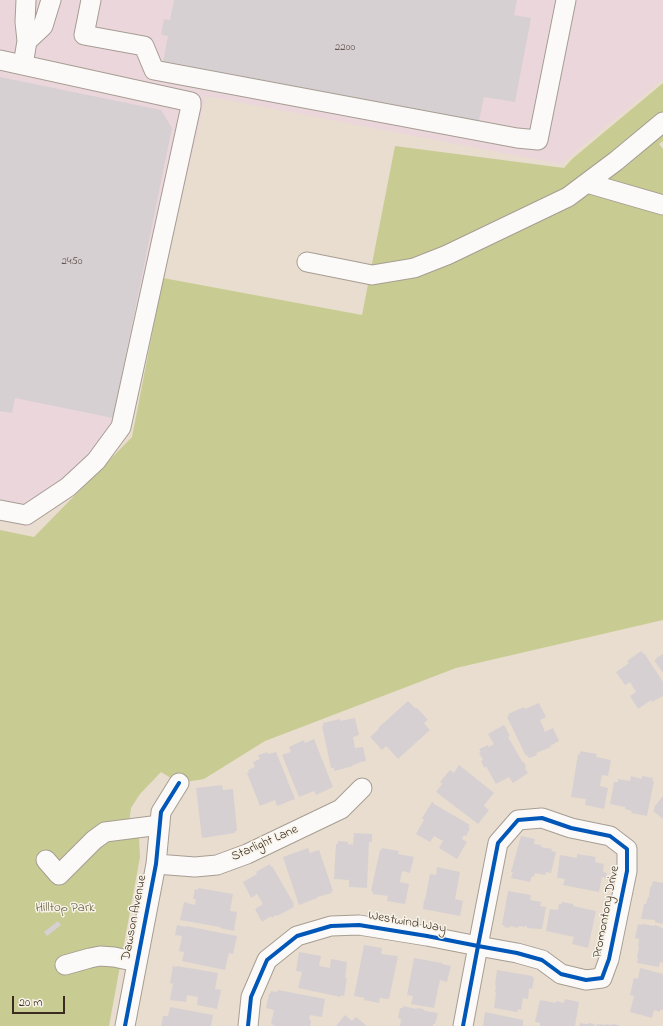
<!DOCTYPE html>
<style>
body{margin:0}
#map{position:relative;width:663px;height:1026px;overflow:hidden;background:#e8ddce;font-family:"Indie Flower",sans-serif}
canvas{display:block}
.scale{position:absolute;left:12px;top:996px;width:53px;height:18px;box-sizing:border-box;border:2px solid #3b2a1e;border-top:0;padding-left:5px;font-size:12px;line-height:14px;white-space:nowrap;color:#3b2a1e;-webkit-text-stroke:3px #f7f3e8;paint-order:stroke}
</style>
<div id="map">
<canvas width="663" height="1026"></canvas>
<div class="scale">20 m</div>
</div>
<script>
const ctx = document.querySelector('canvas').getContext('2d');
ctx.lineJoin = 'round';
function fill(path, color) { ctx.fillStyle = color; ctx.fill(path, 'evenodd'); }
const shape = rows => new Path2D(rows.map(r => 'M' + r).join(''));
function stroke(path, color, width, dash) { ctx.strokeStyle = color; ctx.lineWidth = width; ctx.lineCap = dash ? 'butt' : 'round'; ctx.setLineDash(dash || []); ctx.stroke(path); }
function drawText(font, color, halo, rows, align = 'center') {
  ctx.font = font + ' "Indie Flower",sans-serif'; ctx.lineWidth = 3; ctx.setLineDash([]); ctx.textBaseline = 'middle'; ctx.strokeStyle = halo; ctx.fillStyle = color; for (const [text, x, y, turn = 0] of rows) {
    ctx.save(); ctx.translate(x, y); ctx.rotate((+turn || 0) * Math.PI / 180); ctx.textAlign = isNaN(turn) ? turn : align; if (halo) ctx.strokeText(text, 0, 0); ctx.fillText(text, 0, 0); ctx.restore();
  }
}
fill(shape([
 [0,0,663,0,663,79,560,164,206,96,126,433,30,527,0,521]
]), '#ebd6dc');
fill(shape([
 [663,83,663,141,659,144,663,149,663,620,456,668,265,741,204,779,179,783,161,772,140,794,131,808,129,823,139,838,140,857,109,1026,0,1026,0,530,34,537,132,437,163,278,362,315,395,146,564,168,572,159]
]), '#c8cc92');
fill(shape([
 [174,0,517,0,514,15,531,18,515,102,484,97,479,121,163,61,168,36,161,35,164,19,170,20],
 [0,77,161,110,172,128,113,418,15,398,12,413,0,411],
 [641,651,643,654,644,653,663,682,663,696,652,702,651,700,638,709,630,696,636,692,630,682,625,685,616,672,629,663,627,661],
 [663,654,663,673,654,660,657,659,656,658],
 [408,701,416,709,417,708,428,720,424,723,430,730,398,759,390,750,386,746,382,750,370,737,379,729,378,728],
 [539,703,546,717,540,720,545,732,553,728,559,741,550,746,551,747,536,753,537,755,529,758,527,755,526,756,507,717,509,716,508,714,524,707,525,709],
 [355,718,359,735,353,737,355,748,363,747,366,761,357,763,357,764,352,765,353,766,334,771,334,768,331,768,322,726,324,726,323,723,340,719,340,721],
 [504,725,510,736,508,737,523,763,524,762,526,767,525,768,528,773,513,783,509,777,496,784,486,766,484,768,481,761,483,760,479,753,481,752,479,749,488,745,489,747,494,744,488,734],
 [314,739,333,787,316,795,314,791,299,797,282,755,291,752,289,747,304,740,305,743],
 [580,751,597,754,596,757,611,760,608,776,602,775,600,786,608,788,604,809,585,805,586,799,571,797,578,754,580,755],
 [268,752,268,754,276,752,295,799,277,806,275,800,260,806,247,773,249,772,248,770,255,767,253,762,260,759,258,755],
 [459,765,493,792,494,793,484,805,485,806,484,806,489,810,478,824,436,792,442,784,440,782,450,770,454,773],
 [631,776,642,779,642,776,653,778,652,781,654,781,647,816,631,813,632,811,625,809,625,807,610,804,614,782,618,782,618,779,630,781],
 [222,785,223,790,233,789,237,831,235,831,235,833,202,838,196,788],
 [663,796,663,819,653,811,655,808,654,807],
 [432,802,434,803,434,804,470,825,468,827,470,828,466,836,464,835,462,839,467,842,457,859,439,848,443,841,434,836,430,842,416,834,424,820,422,818],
 [354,833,372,834,372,842,369,842,367,888,349,887,349,880,334,879,336,844,338,844,338,841,348,842,348,844,353,845],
 [521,836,535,839,534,844,541,845,541,847,552,849,551,851,556,852,551,873,546,872,545,875,535,873,534,877,532,876,530,882,511,878,513,872,511,872],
 [308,848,310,853,319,850,333,891,331,891,332,893,317,897,317,898,299,905,283,857],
 [382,848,399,851,398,854,414,857,410,873,402,871,400,882,409,884,405,904,387,901,388,896,372,894,373,892,371,891,380,850,381,851],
 [577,854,596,857,595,862,604,864,603,872,607,873,606,878,602,877,599,892,563,885,565,879,557,878,560,855,577,858],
 [270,864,271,867,272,866,294,904,293,905,294,907,277,916,276,915,272,918,271,916,262,922,255,909,263,904,257,894,251,898,243,882,257,874,256,872],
 [437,867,460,872,455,899,463,901,460,916,423,909,424,900,425,900,430,874,436,875],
 [653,881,663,883,663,922,662,924,655,922,655,920,641,919,644,904,646,904,648,897,649,897,650,889,651,885,652,886],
 [198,888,233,894,230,911,237,912,234,931,220,928,220,927,180,920,184,902,195,905,196,899,193,899,195,889,198,890],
 [508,891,531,895,530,900,541,902,540,906,546,907,542,929,527,928,527,926,525,926,525,927,518,926,518,928,510,926,510,928,504,927,505,925,502,925],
 [562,902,573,904,573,906,596,911,588,948,572,944,574,937,546,931,550,909,558,910,559,904,562,904],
 [58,921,61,925,47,936,44,932],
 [638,924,643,925,643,924,654,926,655,925,661,927,661,928,663,928,663,963,660,962,659,967,637,963,638,958,637,957,639,947,638,946,639,939,635,938],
 [177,925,186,927,186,926,237,936,233,954,229,953,225,970,182,961,184,952,179,951,182,936,175,935],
 [364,945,382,948,381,954,398,956,389,999,380,998,379,1003,364,1000,365,998,354,996],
 [299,952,321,956,319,966,330,968,331,959,347,962,345,978,347,978,344,996,341,995,341,997,298,988,302,972,296,971],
 [414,958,442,963,442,964,451,966,447,982,440,980,434,1008,411,1004,413,996,407,995],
 [173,966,176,967,177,966,218,973,215,989,221,990,217,1009,197,1005,198,997,187,995,186,1002,170,1000,173,984,170,983],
 [640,968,663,974,663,1010,660,1010,660,1012,654,1010,652,1018,630,1012,634,996,630,995,634,978,638,979],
 [497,970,532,976,532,977,534,978,532,989,529,988,528,999,523,998,521,1010,518,1009,517,1012,494,1008,496,993,495,992,496,985,495,985],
 [278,990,325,999,322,1017,310,1015,309,1020,311,1020,310,1026,274,1026,274,1025,271,1024,274,1010,266,1008,269,994,270,994,271,991,277,992],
 [565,999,579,1002,575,1026,540,1026,540,1023,535,1022,540,1000,556,1003,556,1001,564,1003],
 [403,1006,416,1009,418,1008,423,1009,425,1011,438,1013,435,1024,433,1024,433,1026,400,1026,401,1019,398,1018,400,1008,403,1008],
 [170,1007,213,1015,211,1026,161,1026,163,1016,168,1016],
 [485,1012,523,1020,523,1026,483,1026],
 [345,1015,352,1021,356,1017,367,1026,336,1026],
 [580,1023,585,1024,588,1024,588,1023,595,1024,594,1026,579,1026],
 [597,1024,605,1025,605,1024,612,1025,612,1024,619,1025,619,1026,596,1026]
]), '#d7d0d3');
const minor = shape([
 [26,0,25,22,27,41],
 [91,0,84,35,144,46,154,70,517,138,538,140,566,0],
 [0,60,191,102,191,106,121,427,96,461,68,487,26,515,0,510],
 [23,65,27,41,43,26,51,0],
 [587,183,663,205],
 [307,262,372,275,414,268,447,255,568,197,616,161,663,122],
 [46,860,59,875,94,840,105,832,160,825],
 [156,864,195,867,217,865,247,854,341,809,362,788],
 [65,965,90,958,100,956,114,957,137,962],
 [125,1026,156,864,161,812,179,783],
 [248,1026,251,997,267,960,297,936,331,926,359,925,427,936,478,946,517,953,542,960,561,974,586,980,602,978,609,959,627,871,627,849,610,836,571,828,542,818,518,820,498,843,478,946,463,1026]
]);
stroke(minor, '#a69d93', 21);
stroke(minor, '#fcfaf8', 19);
stroke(shape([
 [125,1026,156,864,161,812,179,783],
 [248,1026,251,997,267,960,297,936,331,926,359,925,427,936,478,946,517,953,542,960,561,974,586,980,602,978,609,959,627,871,627,849,610,836,571,828,542,818,518,820,498,843,478,946,463,1026]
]), '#0057b8', 4);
drawText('11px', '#62544b', null, [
 ["2200",345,48],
 ["2450",72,262]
]);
drawText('13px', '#3b2a1e', '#f7f3e8', [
 ["Starlight Lane",265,844,-24],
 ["Promontory Drive",607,912,-79],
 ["Dawson Avenue",135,918,-79],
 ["Westwind Way",407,923,10]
]);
drawText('13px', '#5d5632', '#f7f3e8', [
 ["Hilltop Park",65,909]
]);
</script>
